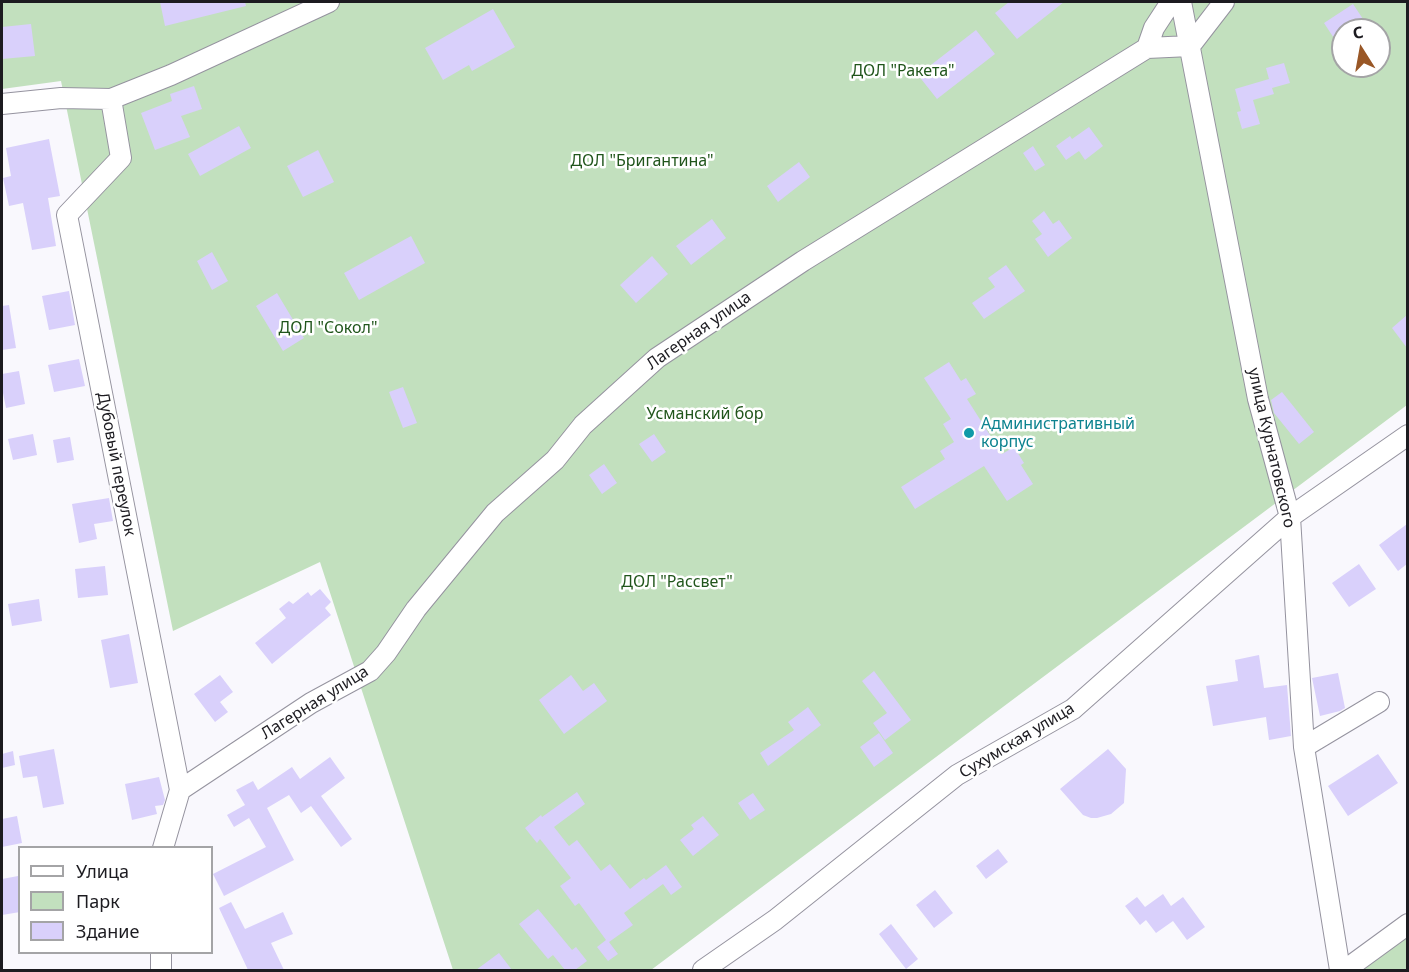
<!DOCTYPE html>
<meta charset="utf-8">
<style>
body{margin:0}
#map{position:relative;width:1409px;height:972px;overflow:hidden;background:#f9f8fd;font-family:"Noto Sans",sans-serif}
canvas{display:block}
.frame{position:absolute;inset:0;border:3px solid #1c1b20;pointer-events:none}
.legend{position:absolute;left:18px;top:846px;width:195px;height:108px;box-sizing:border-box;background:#fff;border:2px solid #a4a4a6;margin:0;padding:8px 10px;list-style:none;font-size:18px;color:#1c1b20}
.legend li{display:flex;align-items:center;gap:12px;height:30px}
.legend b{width:30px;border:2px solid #a4a4a6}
.north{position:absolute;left:1331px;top:18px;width:60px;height:60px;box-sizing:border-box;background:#fff;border:2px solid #a4a4a6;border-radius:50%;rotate:349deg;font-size:16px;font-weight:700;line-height:24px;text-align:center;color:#1c1b20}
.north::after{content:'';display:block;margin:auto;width:21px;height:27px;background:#995726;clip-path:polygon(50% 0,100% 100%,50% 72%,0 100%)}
</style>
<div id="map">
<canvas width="1409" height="972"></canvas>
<div class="frame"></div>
<ul class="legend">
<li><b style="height:8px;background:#fff"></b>Улица</li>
<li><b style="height:16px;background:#c2e0be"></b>Парк</li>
<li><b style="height:16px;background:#d9d0fb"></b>Здание</li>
</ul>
<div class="north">С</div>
</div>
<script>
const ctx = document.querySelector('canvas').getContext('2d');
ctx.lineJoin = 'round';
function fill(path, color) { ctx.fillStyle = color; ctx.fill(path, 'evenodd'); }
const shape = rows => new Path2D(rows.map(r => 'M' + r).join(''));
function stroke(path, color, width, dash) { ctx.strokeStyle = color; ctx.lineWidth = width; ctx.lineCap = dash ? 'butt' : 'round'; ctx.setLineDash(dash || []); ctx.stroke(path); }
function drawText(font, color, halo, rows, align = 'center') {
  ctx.font = font + ' "Noto Sans",sans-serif'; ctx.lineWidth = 5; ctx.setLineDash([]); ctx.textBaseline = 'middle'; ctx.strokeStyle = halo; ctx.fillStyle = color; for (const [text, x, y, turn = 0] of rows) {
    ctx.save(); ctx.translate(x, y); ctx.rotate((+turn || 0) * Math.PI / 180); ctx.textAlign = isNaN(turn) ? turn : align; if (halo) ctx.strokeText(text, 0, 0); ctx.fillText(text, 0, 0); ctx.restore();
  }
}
fill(shape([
 [2,2,1407,2,1407,405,651,970,453,970,320,562,173,631,61,81,2,89],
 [1343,30,1379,30,1379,66,1343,66],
 [1407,935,1407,970,1360,970]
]), '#c2e0be');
fill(shape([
 [160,2,245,2,246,6,165,26],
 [1009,2,1064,2,1017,39,995,13],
 [1353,4,1367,25,1360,30,1343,30,1343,52,1324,23],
 [493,9,515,47,472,71,469,65,443,80,425,48],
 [31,24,35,56,2,59,2,27],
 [976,30,995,54,937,99,918,75],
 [1284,63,1290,83,1272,88,1274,94,1253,100,1260,124,1242,129,1237,112,1241,111,1235,89,1269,79,1266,68],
 [194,86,202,109,181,116,190,137,155,150,141,113,172,101,170,94],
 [239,126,251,148,200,176,188,154],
 [1089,127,1103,146,1085,160,1079,151,1066,160,1056,146,1070,136,1072,139],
 [49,139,60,196,48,198,56,246,32,250,23,203,9,206,3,178,11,176,6,148],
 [1033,146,1045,165,1035,171,1023,153],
 [318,150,334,182,303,197,287,166],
 [799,162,810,177,778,202,767,186],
 [1044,211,1053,224,1059,220,1072,238,1048,257,1035,239,1042,234,1032,221],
 [712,219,726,238,691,265,676,246],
 [411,236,425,263,359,300,344,273],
 [212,252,228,281,212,290,197,261],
 [652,256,668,274,636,303,620,285],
 [1006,265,1025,291,984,319,972,303,995,287,988,278],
 [69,291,75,325,49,330,42,296],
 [277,293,304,338,283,351,256,306],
 [9,305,16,348,2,350,2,306],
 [1407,315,1407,348,1392,328],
 [79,359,85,386,54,392,48,365],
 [949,362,961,381,966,378,976,394,967,399,1002,454,1014,447,1024,463,1021,465,1033,484,1007,501,984,466,915,509,901,487,945,459,940,451,954,442,943,424,951,419,924,378],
 [19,371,25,404,6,408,3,393,2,393,2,374],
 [403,387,417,423,403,428,389,392],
 [1282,392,1314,432,1299,444,1274,413,1271,400],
 [33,434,37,455,13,460,8,439],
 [654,434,666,452,652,462,639,444],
 [70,437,74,460,57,463,53,440],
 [604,464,617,483,602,494,589,475],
 [109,498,113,521,94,524,97,539,79,543,72,504],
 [1407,524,1407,564,1398,571,1379,545],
 [1359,564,1376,589,1349,607,1332,583],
 [105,566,108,595,78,598,75,569],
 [320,589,331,602,325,608,331,615,272,664,255,643,286,618,279,609,289,601,293,604,308,592,311,596],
 [39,599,42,621,12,626,8,604],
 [129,634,138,683,110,688,101,640],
 [1259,655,1264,688,1287,685,1291,736,1269,740,1266,717,1213,726,1206,686,1238,681,1235,660],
 [874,671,911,720,885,740,873,723,887,713,862,681],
 [1338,673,1345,708,1340,711,1320,716,1312,678],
 [220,675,233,692,220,702,228,712,215,722,194,694],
 [571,675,583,691,594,683,607,701,564,734,539,700],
 [808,707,821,725,768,766,760,753,794,730,788,722],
 [879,733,893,753,874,767,860,747],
 [54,749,64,804,43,808,37,776,23,778,19,756],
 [1108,749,1126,769,1124,803,1111,814,1097,818,1091,818,1083,815,1060,789],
 [13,751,15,765,2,768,2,754],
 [1378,754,1398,783,1348,816,1328,786],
 [330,757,345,778,321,796,352,839,341,847,311,806,301,813,289,795,267,808,294,860,224,896,213,874,266,847,249,818,234,827,227,815,245,805,236,790,253,781,258,790,292,767,300,779],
 [159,777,165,800,163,805,155,806,157,814,132,820,125,784],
 [577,792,585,804,554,827,569,846,577,840,601,871,610,864,630,889,644,878,646,880,666,865,682,887,671,895,663,884,624,913,633,925,609,942,618,954,608,961,597,947,606,940,579,903,575,906,560,886,571,878,540,839,537,843,525,828,541,815,542,817],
 [753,793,765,810,750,820,738,803],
 [17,816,22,843,2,847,2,819],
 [703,816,719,835,693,856,680,840,694,829,691,825],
 [998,849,1008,862,986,879,976,866],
 [18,876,20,912,2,915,2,879],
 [935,890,953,913,934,928,916,905],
 [1163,894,1171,906,1183,897,1205,927,1187,940,1173,921,1156,933,1146,920,1140,925,1125,906,1137,897,1145,907],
 [231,902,245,929,283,912,293,934,271,943,284,970,248,970,219,908],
 [538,909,572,950,576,947,587,961,575,970,565,970,553,955,548,959,519,924],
 [891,924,918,959,906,969,879,934],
 [499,953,512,970,476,970]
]), '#d9d0fb');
const minor = shape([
 [1181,2,1258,399,1290,517,1304,747,1340,970],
 [1147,48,1154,28,1171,2],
 [111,99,121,158,67,215,180,790,163,848],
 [2,104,61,98,111,99,171,75,329,2],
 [1304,747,1379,702],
 [180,790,311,703,370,671,386,653,416,609,495,513,555,460,583,425,657,358,803,261,1147,48,1190,46,1224,2],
 [161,952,161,970],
 [703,970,775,920,957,775,1073,709,1290,517,1408,435],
 [1345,970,1408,924]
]);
stroke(minor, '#95939f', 22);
stroke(minor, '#fff', 20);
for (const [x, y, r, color] of [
 [969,433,6,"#0f9aa8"]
]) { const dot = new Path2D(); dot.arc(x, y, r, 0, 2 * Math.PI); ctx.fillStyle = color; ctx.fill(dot); stroke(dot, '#fff', 2); }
drawText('16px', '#20551b', '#fff', [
 ["ДОЛ \"Ракета\"",903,71],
 ["ДОЛ \"Бригантина\"",642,161],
 ["ДОЛ \"Сокол\"",328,328],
 ["Усманский бор",705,414],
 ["ДОЛ \"Рассвет\"",677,582]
]);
drawText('16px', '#1c1b20', '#fff', [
 ["Лагерная улица",699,331,-35],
 ["улица Курнатовского",1271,448,77],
 ["Дубовый переулок",116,464,79],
 ["Лагерная улица",315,703,-32],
 ["Сухумская улица",1017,741,-31]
]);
drawText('16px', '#0d838f', '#fff', [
 ["Административный",981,424],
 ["корпус",981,442]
], 'left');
</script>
